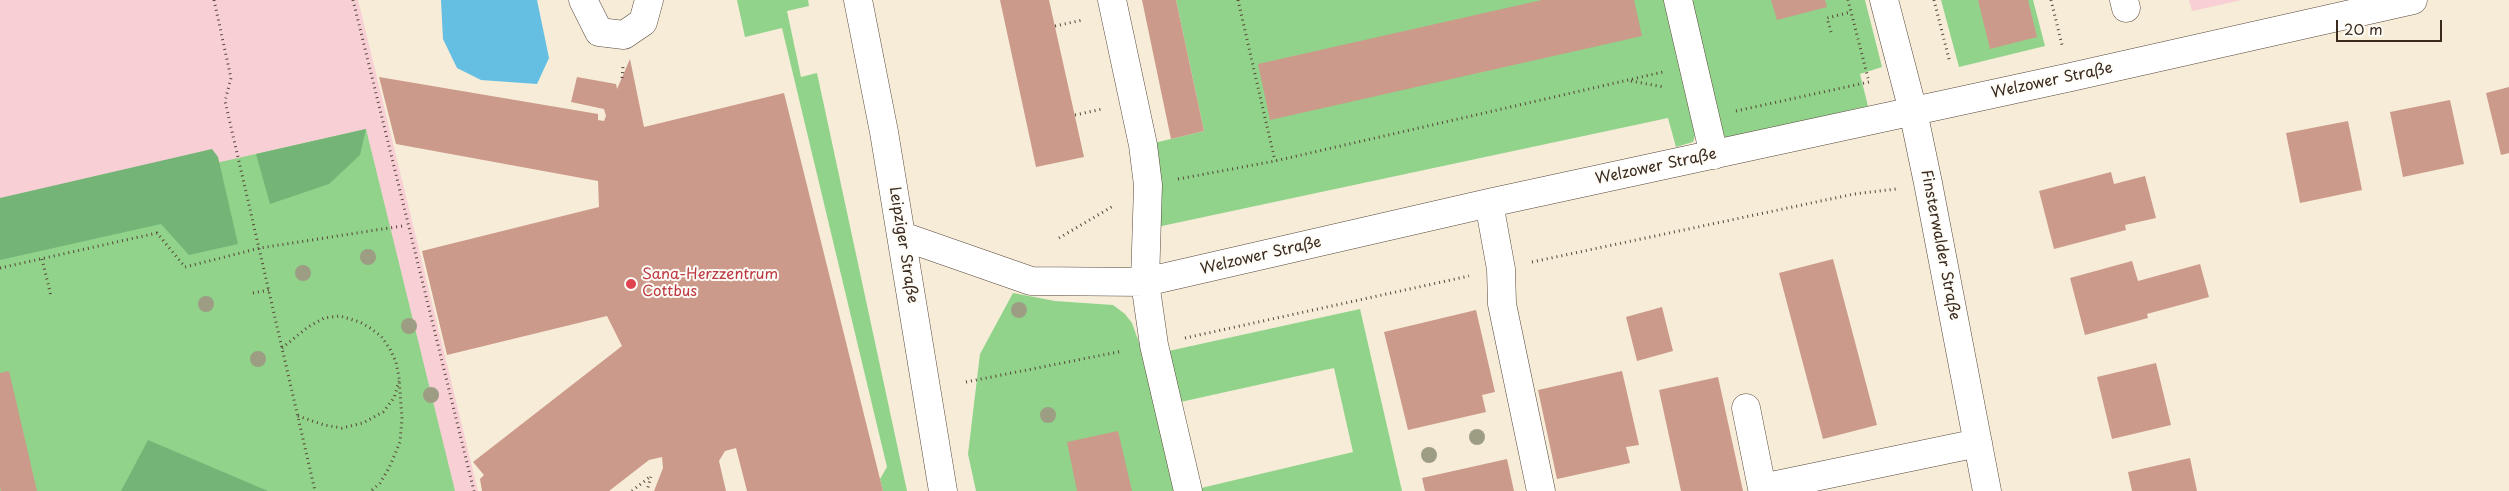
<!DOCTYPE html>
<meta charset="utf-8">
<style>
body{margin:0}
#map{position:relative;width:2509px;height:491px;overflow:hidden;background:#f6ecd8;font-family:"Playpen Sans",sans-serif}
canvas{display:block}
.scale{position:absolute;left:2336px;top:20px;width:106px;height:22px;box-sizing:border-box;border:2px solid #3b2a1e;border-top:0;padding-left:6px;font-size:15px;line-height:18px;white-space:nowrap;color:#3b2a1e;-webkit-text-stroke:4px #fdfcf7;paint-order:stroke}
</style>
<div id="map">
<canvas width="2509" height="491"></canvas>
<div class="scale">20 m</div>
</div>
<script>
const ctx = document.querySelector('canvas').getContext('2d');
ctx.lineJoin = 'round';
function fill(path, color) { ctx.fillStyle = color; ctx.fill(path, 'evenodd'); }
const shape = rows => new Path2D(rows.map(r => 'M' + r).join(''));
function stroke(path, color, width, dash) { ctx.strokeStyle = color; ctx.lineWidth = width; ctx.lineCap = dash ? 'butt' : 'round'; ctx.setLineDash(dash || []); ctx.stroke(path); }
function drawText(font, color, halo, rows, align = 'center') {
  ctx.font = font + ' "Playpen Sans",sans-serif'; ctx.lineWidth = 4; ctx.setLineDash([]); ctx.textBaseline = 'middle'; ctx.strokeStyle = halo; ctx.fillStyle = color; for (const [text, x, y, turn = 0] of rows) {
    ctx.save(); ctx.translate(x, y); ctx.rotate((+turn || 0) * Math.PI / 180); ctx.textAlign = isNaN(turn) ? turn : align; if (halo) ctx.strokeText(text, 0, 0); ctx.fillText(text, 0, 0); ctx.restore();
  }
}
fill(shape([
 [0,0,358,0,478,491,0,491],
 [2189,0,2242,0,2192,11]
]), '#f7cfd4');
fill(shape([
 [737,0,808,0,809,6,787,11,801,77,817,73,907,491,883,491,880,479,887,467,782,28,745,37],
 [1176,0,1670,0,1698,126,1693,142,1676,147,1668,118,1157,227,1154,143,1204,131],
 [1689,0,1865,0,1882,67,1860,74,1868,106,1726,138,1716,124],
 [1941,0,2033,0,2045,46,1959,67],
 [366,129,455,491,0,491,0,212],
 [1013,293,1055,301,1113,305,1125,314,1132,323,1145,359,1174,491,976,491,968,454,980,354],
 [1360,309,1402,491,1198,491,1197,489,1353,452,1334,368,1176,403,1164,352]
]), '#91d38b');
fill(shape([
 [366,129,360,155,329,184,270,204,256,154],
 [212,149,218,157,238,244,189,255,161,224,0,260,0,198],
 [148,440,268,491,121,491]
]), '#74b577');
fill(shape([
 [441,0,537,0,549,58,537,84,481,80,457,68,443,39]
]), '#64bfe2');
fill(shape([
 [1000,0,1049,0,1084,157,1036,167],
 [1142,0,1176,0,1204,131,1171,139],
 [1542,0,1634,0,1642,36,1270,120,1258,64],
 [1771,0,1825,0,1827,7,1777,20],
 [1978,0,2028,0,2037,37,1990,49],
 [630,59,644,127,784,93,883,491,747,491,736,448,725,451,719,461,726,491,654,491,663,468,662,457,649,460,609,491,482,491,480,479,484,475,473,462,622,346,607,316,447,355,422,251,599,207,598,181,396,144,379,77,598,114,598,120,604,121,606,116,604,109,571,102,577,77,616,84,617,89],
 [2509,87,2509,153,2501,155,2486,93],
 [2450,100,2464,164,2403,177,2390,112],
 [2348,121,2362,190,2300,203,2286,133],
 [2111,172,2114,184,2145,176,2156,218,2125,225,2126,230,2054,249,2039,191],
 [1833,259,1877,425,1823,439,1779,273],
 [2132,261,2138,281,2200,264,2209,297,2147,314,2148,318,2085,335,2070,278],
 [1662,307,1673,351,1637,361,1626,317],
 [1476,310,1495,392,1482,395,1486,412,1408,430,1384,332],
 [2156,363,2171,425,2112,439,2097,377],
 [9,371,37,491,1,491,0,487,0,373],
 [1622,371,1639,445,1626,447,1630,463,1557,479,1538,390],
 [1718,377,1743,491,1681,491,1659,390],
 [1118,431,1132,491,1077,491,1067,442],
 [2190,458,2197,491,2132,491,2128,472],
 [1507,459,1514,491,1425,491,1422,478]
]), '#cc9a8a');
const minor = shape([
 [583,0,599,32,624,35,643,22,649,0],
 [858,0,884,132,943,491],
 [1112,0,1143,145,1148,185,1145,282,1154,345,1188,491],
 [1678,0,1714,155],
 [1884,0,1913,111,1928,183,1987,491],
 [2124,0,2126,8],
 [1489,203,1501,269,1502,304,1541,491],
 [902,236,1031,281,1145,282,1489,203,2071,77,2413,0],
 [1746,408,1762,488,1978,443]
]);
stroke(minor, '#57473a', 29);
stroke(shape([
 [214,0,231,78,225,101,315,491],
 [353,0,474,491],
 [1238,0,1275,161],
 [1934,0,1950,63],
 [2051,0,2062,45],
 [1055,26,1083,20],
 [1831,32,1827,18,1851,12],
 [622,78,623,67],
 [1631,81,1664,87],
 [1736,111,1869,82,1848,0],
 [1075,115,1102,109],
 [1178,179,1275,161,1663,72],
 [1059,238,1115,205],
 [42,259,51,296],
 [1532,262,1854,194,1896,189],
 [0,268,157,233,185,267,260,248,402,226],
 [253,293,269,290],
 [1185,338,1469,276],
 [282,348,308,327,324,318,340,316,360,322,370,328,381,336,390,349,396,362,399,377,402,419,400,442,389,468,380,483,371,491],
 [966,382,1123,351],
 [298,416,324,425,342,428,363,423,383,412,394,398,399,381],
 [632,491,651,476,647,491]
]), '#57473a', 3, [1, 4]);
stroke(minor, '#fff', 28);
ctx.fillStyle = '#9d9d84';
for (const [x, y] of [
 [368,257],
 [303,273],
 [206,304],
 [1019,310],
 [409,326],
 [258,359],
 [431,395],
 [1048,415],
 [1477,437],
 [1429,455]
]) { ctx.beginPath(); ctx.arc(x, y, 8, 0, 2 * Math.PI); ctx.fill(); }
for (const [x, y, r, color] of [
 [631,284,6,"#e0444e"]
]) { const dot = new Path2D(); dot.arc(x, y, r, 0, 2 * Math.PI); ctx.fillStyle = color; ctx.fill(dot); stroke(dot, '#fdfcf7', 2); }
drawText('15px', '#3b2a1e', '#fdfcf7', [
 ["Welzower Straße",2052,81,-12],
 ["Welzower Straße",1656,167,-12],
 ["Leipziger Straße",903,245,81],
 ["Finsterwalder Straße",1940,245,79],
 ["Welzower Straße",1261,256,-13]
]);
drawText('15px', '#be3a42', '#fdfcf7', [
 ["Sana-Herzzentrum",642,275],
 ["Cottbus",642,292]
], 'left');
</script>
